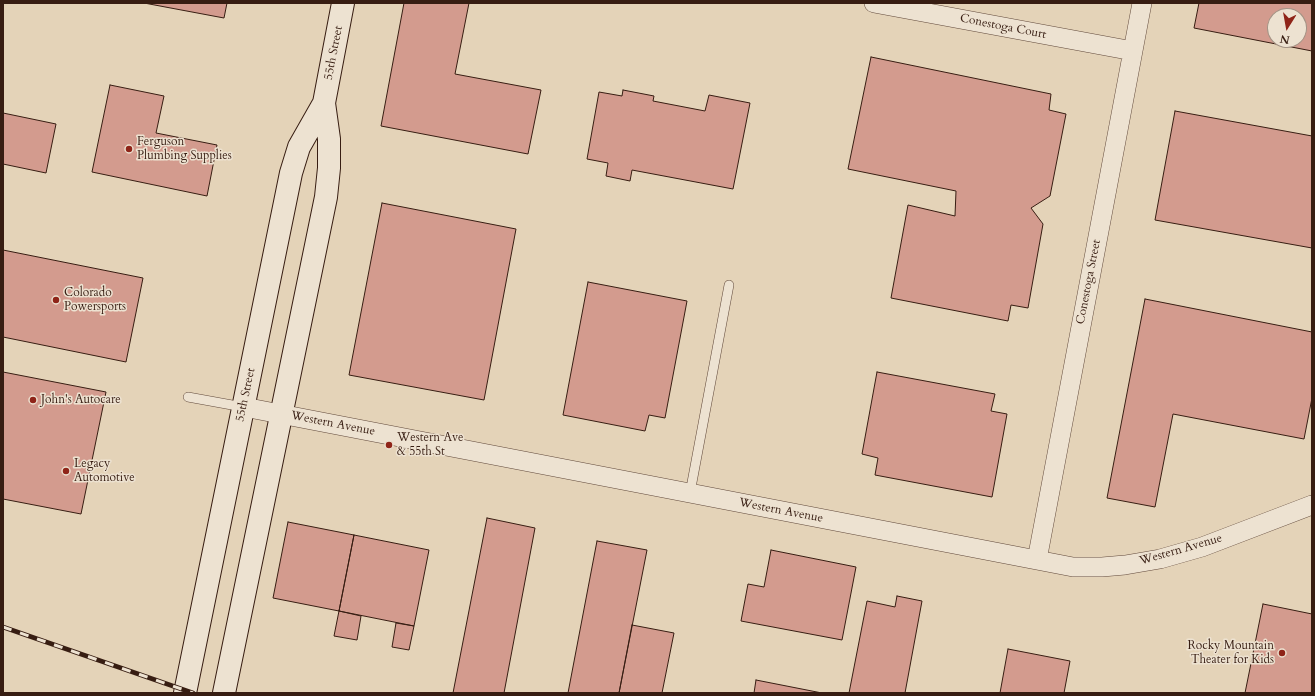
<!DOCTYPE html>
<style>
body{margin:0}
#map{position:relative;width:1315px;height:696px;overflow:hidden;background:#e4d3b8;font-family:Cardo,serif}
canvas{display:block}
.frame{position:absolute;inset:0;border:4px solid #371d12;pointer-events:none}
.north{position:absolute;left:1267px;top:8px;width:40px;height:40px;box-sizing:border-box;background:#ede2d1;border:1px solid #a49385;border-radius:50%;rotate:191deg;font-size:11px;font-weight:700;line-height:16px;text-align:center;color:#371d12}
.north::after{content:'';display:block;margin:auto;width:14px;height:18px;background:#8f2418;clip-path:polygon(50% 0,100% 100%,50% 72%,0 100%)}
</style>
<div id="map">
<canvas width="1315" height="696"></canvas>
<div class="frame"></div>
<div class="north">N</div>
</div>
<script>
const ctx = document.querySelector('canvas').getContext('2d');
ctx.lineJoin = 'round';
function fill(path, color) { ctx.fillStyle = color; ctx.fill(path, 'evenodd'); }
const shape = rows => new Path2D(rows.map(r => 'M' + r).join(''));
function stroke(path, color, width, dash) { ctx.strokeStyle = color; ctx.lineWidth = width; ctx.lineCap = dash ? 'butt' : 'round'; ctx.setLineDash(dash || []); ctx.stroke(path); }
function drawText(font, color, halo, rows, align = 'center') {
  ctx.font = font + ' Cardo,serif'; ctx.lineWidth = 3; ctx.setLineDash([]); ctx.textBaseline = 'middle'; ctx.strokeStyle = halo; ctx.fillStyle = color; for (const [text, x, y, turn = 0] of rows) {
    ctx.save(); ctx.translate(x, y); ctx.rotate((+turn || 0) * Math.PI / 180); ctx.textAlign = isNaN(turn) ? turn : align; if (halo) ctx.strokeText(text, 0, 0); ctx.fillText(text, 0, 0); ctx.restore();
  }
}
const building = shape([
 [144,3,227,3,224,18,144,3],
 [404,3,469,3,455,74,541,90,528,154,381,126,404,3],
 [1199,3,1312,3,1312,51,1194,28,1199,3],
 [1275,16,1299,16,1299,40,1275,40,1275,16],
 [871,57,1051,94,1049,110,1066,114,1050,196,1031,208,1043,224,1028,308,1011,305,1008,321,891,298,908,205,955,216,956,191,848,169,871,57],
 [110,85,164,96,156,133,217,145,207,196,92,172,110,85],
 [623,90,654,96,653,101,705,111,709,95,750,103,733,189,632,170,630,181,606,176,608,163,587,159,599,92,622,96,623,90],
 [1175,111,1312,136,1312,248,1155,220,1175,111],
 [3,113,56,124,46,173,3,164,3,113],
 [382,203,516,229,484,400,349,375,382,203],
 [3,250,143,278,126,362,3,337,3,250],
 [588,282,687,301,665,418,649,415,645,431,563,415,588,282],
 [1145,299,1312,332,1312,398,1304,439,1173,414,1155,507,1107,498,1145,299],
 [3,372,106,392,81,514,3,499,3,372],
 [877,372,995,394,991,411,1007,414,992,497,875,475,878,458,862,454,877,372],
 [487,518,535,528,504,693,453,693,487,518],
 [288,522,354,535,339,611,273,598,288,522],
 [354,535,429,550,414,626,339,611,354,535],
 [597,541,647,550,619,693,568,693,597,541],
 [771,550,856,567,842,640,741,621,748,584,764,587,771,550],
 [897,596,922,601,905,693,849,693,867,601,895,607,897,596],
 [1263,604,1312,614,1312,693,1245,693,1263,604],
 [339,611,361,616,357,640,334,636,339,611],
 [396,623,414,626,409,650,392,647,396,623],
 [632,625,674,633,662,693,619,693,632,625],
 [1008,649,1070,661,1064,693,1000,693,1008,649],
 [756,680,822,693,754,693,756,680]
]);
fill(building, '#d39b8e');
stroke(building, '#371d12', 1);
const service = shape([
 [188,397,243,407],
 [690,493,729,285]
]);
const minor = shape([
 [874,3,1133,51],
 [244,407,1073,567,1102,567,1125,565,1160,559,1202,547,1312,505],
 [1037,560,1142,3]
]);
const secondary = shape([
 [185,693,291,173,299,147,324,103],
 [224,693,326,197,329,168,329,139,324,103,343,3]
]);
stroke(service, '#624a3c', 10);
stroke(minor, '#624a3c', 20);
stroke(secondary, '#371d12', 24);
stroke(service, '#ede2d1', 9);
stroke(minor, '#ede2d1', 19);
stroke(secondary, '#ede2d1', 22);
const rail = shape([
 [3,627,193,693]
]);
stroke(rail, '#371d12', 4.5);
stroke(rail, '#ede2d1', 3, [9]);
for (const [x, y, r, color] of [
 [129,149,4,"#8f2418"],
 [56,300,4,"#8f2418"],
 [33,400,4,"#8f2418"],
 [389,445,4,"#8f2418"],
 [66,471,4,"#8f2418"],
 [1282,653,4,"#8f2418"]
]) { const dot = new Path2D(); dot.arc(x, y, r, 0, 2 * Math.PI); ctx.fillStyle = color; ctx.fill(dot); stroke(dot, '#ede2d1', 1.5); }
drawText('12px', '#371d12', '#ede2d1', [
 ["Conestoga Court",1003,27,11],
 ["55th Street",334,53,-79],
 ["Conestoga Street",1089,282,-79],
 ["55th Street",246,395,-78],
 ["Western Avenue",333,424,11],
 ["Western Avenue",781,511,11],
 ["Western Avenue",1181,550,-16]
]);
drawText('12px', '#371d12', '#ede2d1', [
 ["Ferguson",137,142],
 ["Plumbing Supplies",137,156],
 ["Colorado",64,293],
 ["Powersports",64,307],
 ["John's Autocare",41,400],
 ["Western Ave",397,438],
 ["& 55th St",397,452],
 ["Legacy",74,464],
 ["Automotive",74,478],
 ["Rocky Mountain",1274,646,"right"],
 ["Theater for Kids",1274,660,"right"]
], 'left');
</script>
